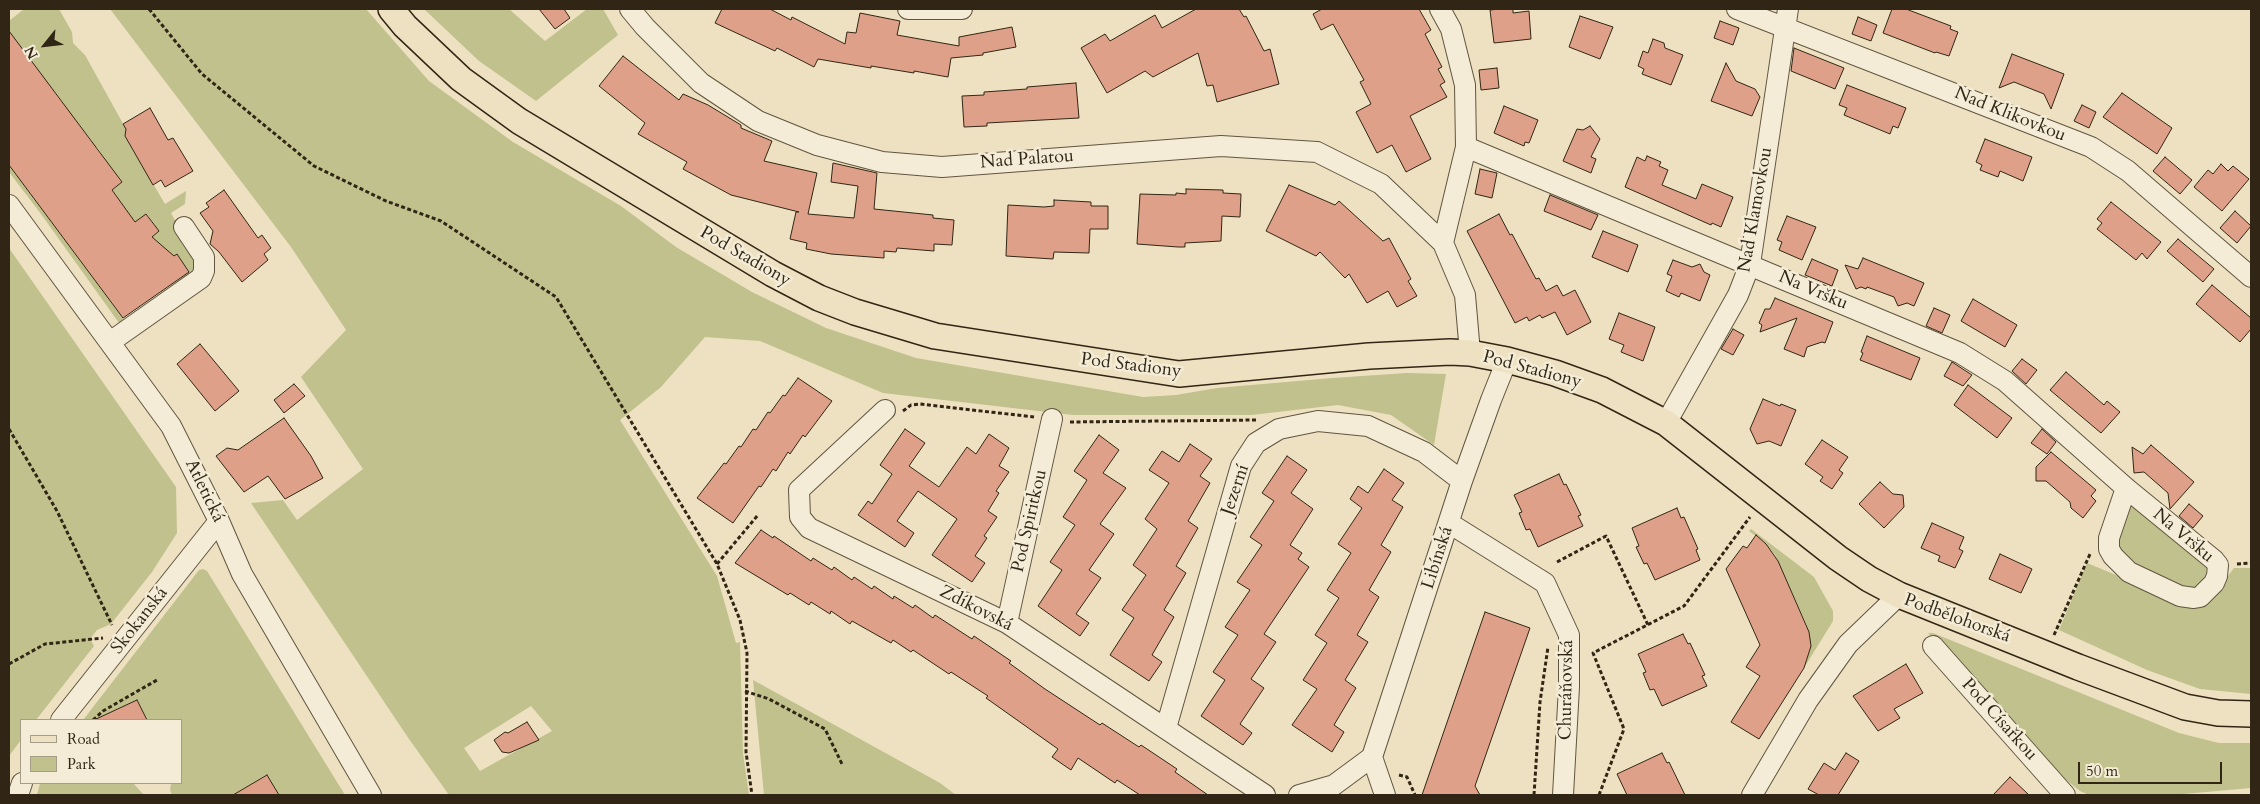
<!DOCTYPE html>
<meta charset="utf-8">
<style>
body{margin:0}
#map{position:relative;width:2260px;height:804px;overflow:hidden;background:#eee1c1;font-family:Cardo,serif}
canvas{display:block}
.frame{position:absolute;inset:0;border:10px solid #312615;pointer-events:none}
.legend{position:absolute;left:20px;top:719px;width:162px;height:65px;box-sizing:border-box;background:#f4ecd7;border:1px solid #a69d89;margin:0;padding:6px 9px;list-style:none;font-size:15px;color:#312615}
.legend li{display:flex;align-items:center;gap:10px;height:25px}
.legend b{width:25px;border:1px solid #a69d89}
.north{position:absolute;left:20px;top:20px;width:50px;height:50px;-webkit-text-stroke:4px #f4ecd7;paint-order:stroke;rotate:241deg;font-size:14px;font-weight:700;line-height:20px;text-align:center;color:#312615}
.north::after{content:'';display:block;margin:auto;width:18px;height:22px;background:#312615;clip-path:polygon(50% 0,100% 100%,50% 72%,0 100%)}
.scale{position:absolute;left:2078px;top:762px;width:144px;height:22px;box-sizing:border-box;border:2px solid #312615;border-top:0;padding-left:6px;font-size:15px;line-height:18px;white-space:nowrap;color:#312615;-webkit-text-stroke:4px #f4ecd7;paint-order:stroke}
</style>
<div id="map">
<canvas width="2260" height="804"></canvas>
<div class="frame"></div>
<ul class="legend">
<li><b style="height:6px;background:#eee1c1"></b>Road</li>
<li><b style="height:14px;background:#c0c18d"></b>Park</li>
</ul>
<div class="north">N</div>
<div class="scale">50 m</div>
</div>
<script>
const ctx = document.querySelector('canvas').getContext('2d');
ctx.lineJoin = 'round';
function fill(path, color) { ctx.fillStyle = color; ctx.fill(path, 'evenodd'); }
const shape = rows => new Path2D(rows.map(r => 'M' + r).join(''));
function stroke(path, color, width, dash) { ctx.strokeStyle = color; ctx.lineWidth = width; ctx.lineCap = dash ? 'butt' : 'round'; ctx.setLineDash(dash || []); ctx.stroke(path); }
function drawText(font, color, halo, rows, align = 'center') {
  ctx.font = font + ' Cardo,serif'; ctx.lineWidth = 5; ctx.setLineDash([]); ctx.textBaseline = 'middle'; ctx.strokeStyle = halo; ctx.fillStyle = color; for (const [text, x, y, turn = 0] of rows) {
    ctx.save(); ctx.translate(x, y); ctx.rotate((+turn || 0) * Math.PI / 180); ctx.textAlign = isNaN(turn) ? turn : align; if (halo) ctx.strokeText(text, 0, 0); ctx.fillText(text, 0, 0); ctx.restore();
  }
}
fill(shape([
 [24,9,59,9,72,32,73,43,85,55,126,129,125,136,165,204,186,191,185,204,171,213,200,266,164,296,162,293,189,271,177,255,165,262,152,237,159,231,147,214,135,222,112,190,122,182,109,165,92,170,105,159,97,147,83,158,92,141,79,125,72,130,62,101,49,85,38,92,11,50,9,51,9,21],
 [110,9,366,9,429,81,513,142,621,206,676,247,752,292,826,328,916,358,1143,397,1176,395,1217,388,1332,378,1407,373,1446,374,1434,445,1391,415,1338,405,1252,415,1073,415,883,393,760,341,705,337,661,387,620,420,717,576,736,643,740,642,743,753,749,795,449,795,409,739,251,503,283,500,297,520,363,469,301,377,346,330,291,247],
 [531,706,552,731,480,771,464,748],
 [424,9,509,9,545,41,587,9,603,9,618,35,536,101,479,61],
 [9,165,124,320,119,323,41,214,9,172],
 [9,248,176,487,177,533,152,572,111,624,97,630,90,639,94,646,36,720,21,720,21,740,9,756],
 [2134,505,2207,564,2210,577,2190,593,2142,572,2114,549,2128,510],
 [1751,529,1814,577,1833,611,1833,621,1804,668,1811,646,1807,626,1775,555,1766,544,1749,531],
 [2087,563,2193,607,2207,604,2234,568,2251,568,2251,694,2200,689,2147,670,2059,630],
 [203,569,207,571,345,795,279,795,267,775,233,795,172,795,170,790,171,784,165,783,181,783,181,720,147,720,137,700,117,710,122,720,83,720,199,570],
 [1928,633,1933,633,2179,733,2219,743,2251,743,2251,788,2172,795,2089,795,2080,791,2060,775,1996,703],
 [753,680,940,783,956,795,764,795],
 [40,783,133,783,144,795,37,795]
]), '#c0c18d');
const building = shape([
 [539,9,564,9,570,18,555,29,539,9],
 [722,9,770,9,791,20,792,17,845,44,847,32,856,33,860,13,900,21,897,35,959,46,959,37,1012,27,1016,47,983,53,983,55,951,58,948,77,914,71,914,73,871,66,871,68,818,59,814,67,777,48,775,51,715,23,722,9],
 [1196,9,1239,9,1244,17,1246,16,1264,51,1270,49,1279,84,1217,102,1213,85,1207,86,1198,53,1153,77,1145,71,1107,93,1081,48,1105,34,1110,41,1155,15,1162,28,1196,9],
 [1322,9,1419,9,1431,30,1425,34,1442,67,1438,69,1445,82,1440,85,1447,97,1410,116,1431,159,1406,172,1392,145,1377,153,1356,112,1371,104,1360,82,1364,80,1333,24,1321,30,1313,14,1322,9],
 [1500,9,1513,9,1513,13,1529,11,1531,39,1494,43,1490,10,1500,9],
 [1892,9,1906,9,1951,26,1950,29,1958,32,1949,56,1936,52,1935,53,1883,33,1892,9],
 [1580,16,1613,27,1600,59,1569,47,1580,16],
 [1858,17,1877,25,1871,41,1852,34,1858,17],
 [1720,21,1739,28,1733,45,1714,38,1720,21],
 [9,31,122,182,112,190,135,222,146,214,159,231,152,237,174,256,177,254,189,272,123,318,9,165,9,31],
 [1653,39,1664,43,1665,48,1683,55,1671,85,1642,74,1644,69,1638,66,1643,51,1648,53,1653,39],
 [1794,48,1844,68,1835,89,1791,71,1794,48],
 [2012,54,2064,74,2051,109,2044,94,2014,82,1999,88,2012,54],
 [623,56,679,100,683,94,708,105,741,125,741,128,772,141,764,161,817,173,808,214,854,218,858,186,831,182,833,163,877,173,874,209,933,215,933,218,954,220,952,245,934,244,934,251,897,248,896,252,884,251,884,258,831,254,806,249,807,243,790,239,796,212,799,212,731,195,683,169,687,162,638,134,645,123,599,86,623,56],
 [1726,63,1736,81,1755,89,1760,97,1752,116,1711,101,1726,63],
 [1497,68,1499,88,1481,90,1479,70,1497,68],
 [1076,83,1079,118,987,123,987,126,964,127,962,96,984,95,984,92,1027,89,1027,87,1076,83],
 [1847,85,1906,108,1898,128,1893,126,1890,134,1844,115,1847,108,1839,105,1847,85],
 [2122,93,2172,128,2157,154,2103,117,2122,93],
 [2082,105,2096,112,2089,128,2074,121,2082,105],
 [1504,106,1538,120,1529,143,1525,142,1524,146,1494,133,1504,106],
 [150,108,168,140,173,138,193,171,165,187,161,180,153,185,125,136,126,129,123,124,150,108],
 [1590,126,1600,139,1591,157,1596,159,1591,173,1563,161,1577,129,1583,130,1590,126],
 [1985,139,2032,157,2023,181,2000,171,1998,177,1980,170,1982,165,1976,162,1985,139],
 [1647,156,1661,162,1659,166,1668,170,1662,185,1696,199,1702,184,1733,197,1721,227,1712,223,1711,225,1625,187,1637,157,1645,161,1647,156],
 [2165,157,2192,180,2180,194,2153,171,2165,157],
 [2221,164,2228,171,2233,166,2249,179,2222,211,2194,187,2208,170,2213,174,2221,164],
 [1480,169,1497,173,1492,198,1475,194,1480,169],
 [1289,185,1335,205,1339,201,1383,241,1389,238,1411,279,1408,281,1417,296,1397,307,1388,291,1367,303,1349,274,1345,278,1320,252,1316,256,1266,231,1289,185],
 [1186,189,1223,190,1223,193,1241,194,1240,217,1222,216,1221,241,1185,243,1185,247,1178,247,1137,244,1140,194,1176,195,1176,193,1186,194,1186,189],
 [224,190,258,238,262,235,271,248,264,254,268,260,242,282,219,252,210,244,213,231,200,213,209,207,206,203,224,190],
 [1550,195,1598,215,1591,230,1544,211,1550,195],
 [1054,200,1091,202,1091,206,1108,206,1108,229,1090,229,1089,253,1054,252,1053,259,1006,256,1008,205,1044,207,1054,206,1054,200],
 [2111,202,2161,242,2147,259,2142,253,2136,260,2097,229,2102,223,2097,219,2111,202],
 [2235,211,2251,226,2237,243,2220,228,2235,211],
 [1499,214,1510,235,1512,234,1536,279,1539,278,1546,291,1557,285,1563,296,1575,290,1591,322,1567,335,1555,312,1542,318,1540,315,1529,321,1527,317,1515,323,1467,231,1499,214],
 [1787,216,1816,227,1802,260,1779,250,1782,242,1777,240,1787,216],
 [1603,231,1638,245,1628,272,1592,257,1603,231],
 [2178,239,2214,269,2203,282,2167,251,2178,239],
 [1863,258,1924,283,1914,306,1907,303,1898,306,1894,297,1867,287,1866,289,1861,287,1856,289,1845,265,1858,269,1863,258],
 [1812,259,1838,270,1832,286,1805,275,1812,259],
 [1673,260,1692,267,1700,264,1704,272,1710,275,1700,301,1681,293,1679,297,1666,291,1672,276,1667,274,1673,260],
 [2212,285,2251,318,2251,329,2240,342,2196,304,2212,285],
 [1775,298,1833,322,1825,343,1822,342,1807,347,1804,357,1784,349,1797,318,1760,332,1762,325,1759,323,1765,309,1770,309,1775,298],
 [1973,299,2017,325,2005,347,1961,321,1973,299],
 [1934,308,1950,315,1942,333,1926,326,1934,308],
 [1619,313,1655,327,1643,361,1621,352,1624,345,1609,339,1619,313],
 [1733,329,1744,335,1733,355,1721,349,1733,329],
 [1867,336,1920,358,1911,380,1860,360,1863,353,1861,352,1867,336],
 [200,344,239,391,215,411,177,364,200,344],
 [2022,359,2037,370,2026,384,2012,371,2022,359],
 [1952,362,1972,375,1963,386,1944,376,1952,362],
 [2066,372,2104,405,2107,401,2120,412,2101,433,2050,390,2066,372],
 [798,378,832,401,805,437,803,435,790,454,788,452,776,471,773,469,761,487,759,486,733,523,697,498,724,463,726,464,739,446,741,447,753,429,756,430,768,412,770,413,783,395,785,396,798,378],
 [294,384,305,396,284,413,274,400,294,384],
 [1968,385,2012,418,1997,438,1954,405,1968,385],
 [1763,399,1780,406,1781,404,1796,410,1781,446,1769,441,1757,444,1750,429,1763,399],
 [284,418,311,456,323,478,285,499,268,476,244,492,216,456,227,448,238,450,284,418],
 [905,429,925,443,909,466,939,487,967,447,976,454,989,434,1009,448,999,466,1009,472,996,491,999,493,988,511,997,517,984,536,987,538,975,556,985,563,972,582,932,555,957,519,918,491,897,521,914,533,905,547,858,515,868,501,872,504,892,474,880,465,905,429],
 [2042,429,2056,442,2047,454,2031,443,2042,429],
 [1099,435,1119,450,1103,473,1126,488,1100,524,1114,534,1089,570,1101,578,1076,614,1089,623,1080,636,1038,606,1062,570,1050,562,1075,525,1063,517,1087,480,1074,471,1099,435],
 [1822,440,1848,457,1839,470,1843,473,1832,489,1820,481,1823,477,1805,464,1822,440],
 [1190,444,1212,459,1200,476,1210,483,1188,521,1198,528,1176,566,1186,573,1164,610,1174,617,1152,655,1162,662,1149,681,1110,655,1134,618,1122,610,1146,575,1133,565,1157,529,1145,519,1169,483,1149,470,1162,451,1179,462,1190,444],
 [2151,445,2194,482,2170,509,2168,493,2144,472,2134,473,2132,447,2143,454,2151,445],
 [2051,452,2096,490,2091,496,2096,501,2083,518,2071,508,2070,502,2046,481,2036,481,2036,467,2051,452],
 [1287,456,1307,470,1291,493,1313,509,1290,545,1302,553,1298,559,1309,567,1264,634,1276,642,1251,679,1264,688,1240,724,1252,733,1243,745,1201,716,1225,680,1213,672,1238,635,1225,627,1250,590,1237,582,1262,545,1250,537,1274,501,1262,493,1287,456],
 [1384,469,1404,483,1392,500,1403,507,1381,545,1391,552,1369,590,1379,597,1357,635,1368,642,1345,680,1356,688,1334,725,1344,732,1332,752,1292,725,1317,689,1303,680,1327,643,1315,635,1339,598,1327,590,1351,553,1338,544,1362,508,1350,499,1358,486,1368,493,1384,469],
 [1559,474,1564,485,1566,484,1581,515,1578,516,1583,526,1538,547,1530,529,1526,530,1519,513,1522,512,1514,495,1559,474],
 [1880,482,1893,494,1903,495,1904,507,1884,528,1859,504,1880,482],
 [2189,504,2203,516,2193,528,2179,516,2189,504],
 [1677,508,1681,518,1684,517,1698,549,1696,550,1700,560,1655,580,1647,563,1644,564,1636,547,1639,546,1632,528,1677,508],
 [1932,523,1964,537,1959,549,1963,551,1955,568,1938,561,1940,556,1921,548,1932,523],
 [761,530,773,538,774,536,811,561,813,558,832,570,834,567,852,580,854,577,872,589,874,586,893,599,894,596,913,608,915,605,933,618,935,615,972,639,974,636,1011,661,1009,663,1045,689,1100,725,1102,723,1139,747,1141,745,1177,769,1175,772,1208,795,1140,795,1117,780,1115,783,1078,758,1071,770,1052,757,1058,749,986,698,988,696,951,672,949,674,913,650,911,652,893,640,891,643,852,621,850,624,831,611,830,614,811,602,809,605,790,593,788,595,735,563,761,530],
 [1756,535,1766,544,1778,561,1809,632,1811,646,1804,668,1759,739,1731,722,1760,676,1746,667,1760,645,1726,569,1743,546,1747,548,1756,535],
 [2000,554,2032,569,2021,593,1989,579,2000,554],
 [1485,612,1530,628,1475,786,1480,795,1422,795,1485,612],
 [1683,634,1688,644,1690,643,1705,675,1702,676,1707,686,1662,706,1654,689,1650,690,1643,673,1646,672,1638,654,1683,634],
 [1906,664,1923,693,1894,709,1900,718,1878,731,1853,696,1906,664],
 [137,700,147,720,94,720,137,700],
 [527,722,539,740,509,753,502,752,494,740,505,732,508,733,527,722],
 [1662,753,1667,763,1669,762,1685,795,1627,795,1617,774,1662,753],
 [1846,753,1859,761,1838,795,1819,795,1808,789,1824,763,1835,770,1846,753],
 [267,775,279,795,233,795,267,775],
 [2010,777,2029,795,1993,795,2010,777]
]);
fill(building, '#dea088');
stroke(building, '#312615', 1);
const minor = shape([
 [630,9,645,27,701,83,758,121,817,145,882,162,942,167,1221,146,1317,152,1381,184,1443,243],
 [908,9,962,9],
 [1440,9,1451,29,1465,85,1466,147,1443,243,1465,295,1470,353],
 [1737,9,2091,147,2128,171,2251,277],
 [1466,147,1960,353,2005,381,2126,488,2214,560,2218,565,2217,576,2214,583,2200,597,2194,598,2180,596,2129,572,2113,556,2109,549,2109,538,2126,488],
 [9,205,171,426,219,521,242,574,371,795],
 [110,342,201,278,204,271,204,257,184,227],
 [885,410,799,490,800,517,809,528,1007,623,1265,795],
 [1666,423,1738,295,1750,264,1788,9],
 [1449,523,1545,583,1569,635,1569,687,1563,795],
 [1007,623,1052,419],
 [1933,646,2065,795],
 [61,720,219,521],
 [1166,728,1241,466,1256,443,1279,429,1318,421,1368,426,1424,452,1462,481],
 [18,795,22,783],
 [1299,795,1334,785,1372,757],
 [1385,795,1372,757,1462,481,1491,400,1507,360],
 [1752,795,1808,700,1848,644,1899,595]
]);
const major = shape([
 [391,9,405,26,461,79,519,121,773,274,819,298,855,312,935,336,1179,374,1369,356,1450,352,1470,353,1507,360,1555,373,1602,390,1666,423,1838,558,1869,579,1899,595,2078,667,2185,707,2218,713,2251,714]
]);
stroke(minor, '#605540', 22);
stroke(major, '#312615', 28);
stroke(shape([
 [149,9,202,74,314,166,386,201,441,221,556,297,717,564,740,620,747,653,746,752,752,795],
 [903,411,911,405,920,404,1034,417],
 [1070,422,1256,420],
 [9,429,57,511,112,625],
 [1557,562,1606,536,1648,625],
 [717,564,758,515],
 [2237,564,2251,563],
 [2054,635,2090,554],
 [9,664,45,644,103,638],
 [745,691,769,699,825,729,842,764],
 [93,720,103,711,157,680],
 [1399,775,1407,777,1415,795],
 [1534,795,1540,702,1548,647],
 [1599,795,1624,729,1593,653,1684,606,1750,517]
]), '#312615', 3, [4, 2.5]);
stroke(minor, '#f4ecd7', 20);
stroke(major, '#eee1c1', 25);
drawText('18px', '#312615', '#f4ecd7', [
 ["Nad Klikovkou",2010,115,22],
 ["Nad Palatou",1027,160,-4],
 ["Nad Klamovkou",1756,210,-80],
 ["Pod Stadiony",745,257,30],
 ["Na Vršku",1813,291,23],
 ["Pod Stadiony",1131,366,7],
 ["Pod Stadiony",1532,370,15],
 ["Jezerní",1236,490,-71],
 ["Atletická",204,491,64],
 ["Pod Spiritkou",1030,521,-77],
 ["Na Vršku",2183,536,40],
 ["Libínská",1438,558,-72],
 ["Zdíkovská",976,609,27],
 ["Podbělohorská",1957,619,20],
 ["Skokanská",140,621,-52],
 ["Churáňovská",1567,690,-89],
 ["Pod Císařkou",1999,720,48]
]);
</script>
